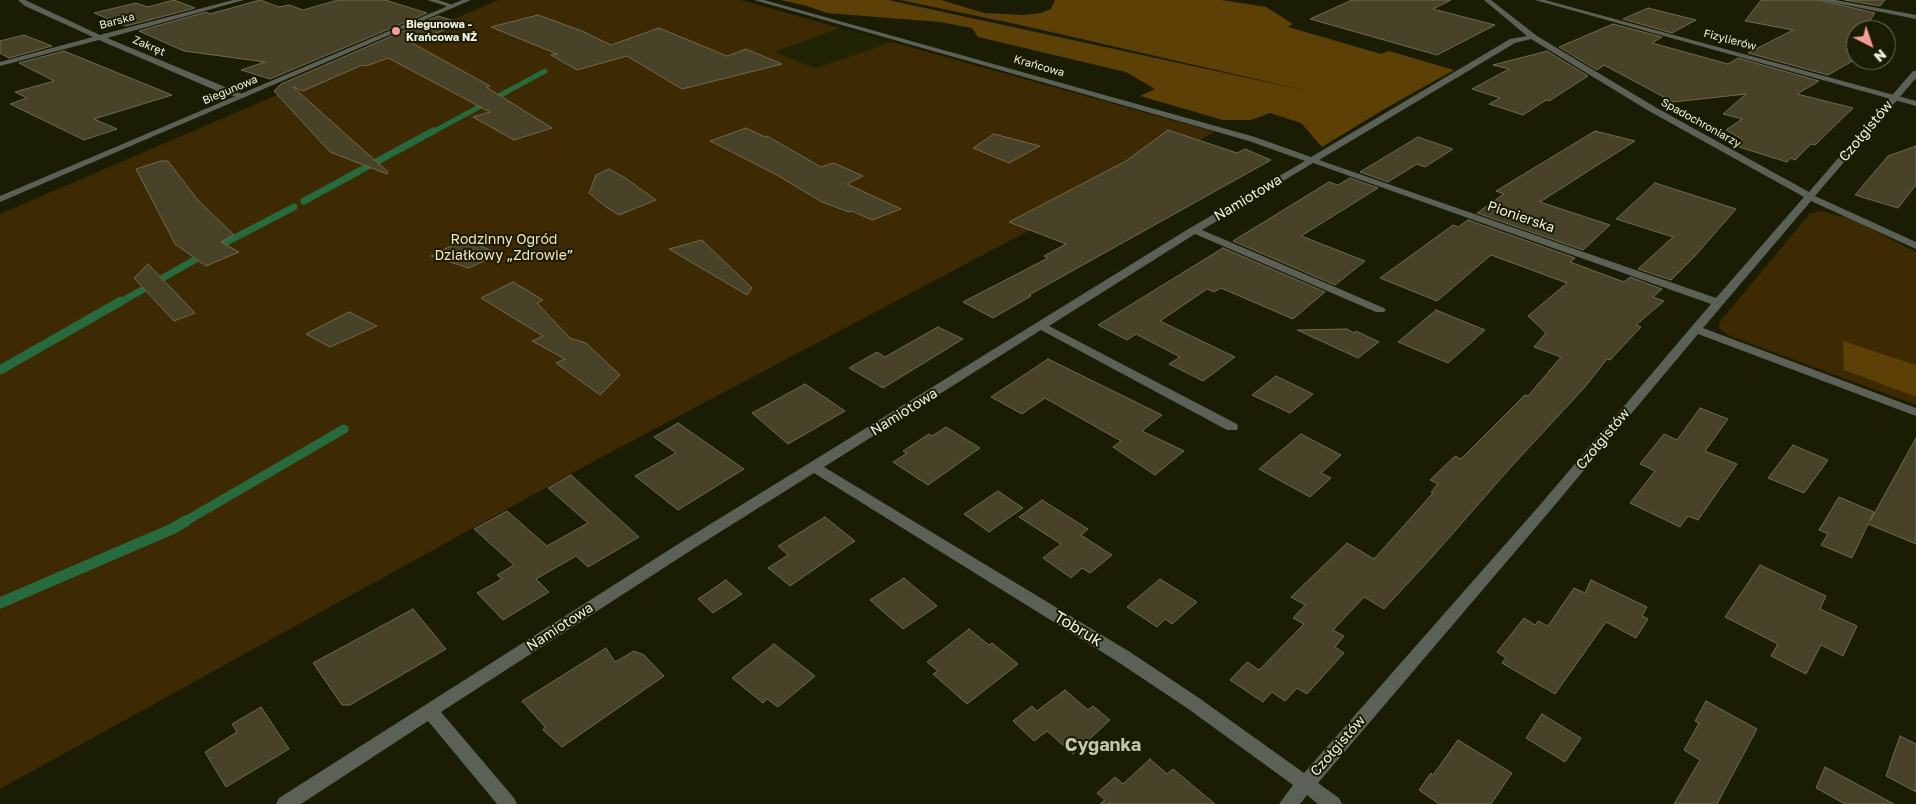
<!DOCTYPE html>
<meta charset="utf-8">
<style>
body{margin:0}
#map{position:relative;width:1916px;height:804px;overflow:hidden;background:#1a1d04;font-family:"Golos Text",sans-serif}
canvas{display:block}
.north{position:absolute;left:1846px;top:20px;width:50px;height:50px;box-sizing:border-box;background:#1a1d04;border:1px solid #6f725d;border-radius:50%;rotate:139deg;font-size:14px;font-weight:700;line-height:20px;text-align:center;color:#eff2e2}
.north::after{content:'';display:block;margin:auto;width:18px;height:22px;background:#f59c96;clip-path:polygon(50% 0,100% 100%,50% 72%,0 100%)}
</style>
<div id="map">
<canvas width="1916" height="804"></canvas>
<div class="north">N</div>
</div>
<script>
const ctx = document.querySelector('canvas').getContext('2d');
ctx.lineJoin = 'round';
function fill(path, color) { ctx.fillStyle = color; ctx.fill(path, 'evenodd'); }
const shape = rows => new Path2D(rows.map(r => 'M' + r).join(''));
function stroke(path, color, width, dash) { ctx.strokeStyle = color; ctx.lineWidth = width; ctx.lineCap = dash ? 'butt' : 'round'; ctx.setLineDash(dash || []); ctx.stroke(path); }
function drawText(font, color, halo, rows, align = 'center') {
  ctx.font = font + ' "Golos Text",sans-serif'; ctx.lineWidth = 4; ctx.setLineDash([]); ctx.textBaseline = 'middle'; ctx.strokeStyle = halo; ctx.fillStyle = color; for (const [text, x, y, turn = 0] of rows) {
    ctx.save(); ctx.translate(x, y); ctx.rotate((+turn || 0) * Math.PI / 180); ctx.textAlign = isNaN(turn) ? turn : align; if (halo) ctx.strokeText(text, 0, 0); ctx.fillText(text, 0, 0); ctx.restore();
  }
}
fill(shape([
 [841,28,892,42,815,68,773,52]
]), '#212403');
fill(shape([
 [498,0,741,0,840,28,774,52,815,68,892,42,1215,132,598,459,0,789,0,214],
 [1821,211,1852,219,1916,252,1916,365,1843,342,1845,370,1916,397,1916,405,1730,336,1719,328,1719,323,1810,213]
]), '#3d2902');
fill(shape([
 [780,0,888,0,1308,91,1016,24,900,0,941,0,984,13,1025,15,1041,13,1051,9,1055,0,1222,0,1266,7,1293,24,1288,27,1381,54,1389,51,1454,70,1386,108,1322,147,1301,123,1270,113,1251,120,1223,120,1140,96,1155,89,1126,72,978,37,972,28,940,22,827,13,807,6],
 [1843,341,1916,365,1916,397,1844,370]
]), '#5d4006');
stroke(shape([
 [431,133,545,71]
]), '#276a3d', 5);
stroke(shape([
 [304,201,433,131],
 [119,303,219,246,294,207]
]), '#276a3d', 7);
stroke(shape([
 [0,370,121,301],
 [184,522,344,429]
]), '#276a3d', 9);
stroke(shape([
 [0,603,172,529,186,521]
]), '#276a3d', 11);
const building = shape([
 [174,0,195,8,126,26,94,13,136,3,148,7,174,0],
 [260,0,279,7,289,5,303,10,338,0,385,0,427,13,270,79,241,70,265,62,184,51,139,31,206,12,210,14,260,0],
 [1352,0,1451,0,1433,9,1495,25,1437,55,1310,19,1352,0],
 [1761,0,1819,0,1875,13,1863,30,1856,30,1856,59,1828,75,1748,53,1793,30,1745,21,1761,0],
 [1845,0,1885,0,1880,6,1845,0],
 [1648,8,1696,20,1672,33,1623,19,1648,8],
 [538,15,582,31,611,45,659,28,727,56,746,49,782,64,682,89,627,56,577,70,551,55,557,54,491,27,538,15],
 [438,16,461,23,412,43,490,86,486,87,552,128,514,140,473,117,490,112,388,58,366,66,362,65,303,91,293,87,388,172,387,174,330,152,274,91,281,84,438,16],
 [1613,24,1662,37,1652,43,1728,64,1738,58,1819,81,1797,94,1853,108,1815,145,1811,144,1795,160,1791,158,1787,162,1739,147,1742,139,1726,130,1742,119,1723,114,1746,94,1673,102,1604,65,1597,70,1559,47,1613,24],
 [24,35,52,46,9,58,0,53,0,41,24,35],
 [64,51,172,95,94,119,117,129,84,140,10,104,27,98,15,92,54,81,19,63,64,51],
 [1547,51,1588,76,1549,101,1546,100,1523,115,1489,104,1500,98,1472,89,1509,69,1493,65,1547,51],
 [746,128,765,137,767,136,821,167,834,163,863,176,847,184,901,209,872,220,852,211,849,212,822,202,775,174,710,141,746,128],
 [1168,130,1237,153,1245,149,1271,160,1029,295,1031,296,993,318,963,302,1048,258,1044,256,1066,244,1009,222,1126,161,1168,130],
 [1595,131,1635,141,1540,202,1610,225,1583,250,1477,213,1504,194,1496,191,1595,131],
 [994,134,1040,146,1009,163,973,148,994,134],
 [1418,137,1453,149,1425,167,1417,164,1388,182,1360,172,1418,137],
 [1916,146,1916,185,1898,208,1855,195,1888,156,1916,146],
 [161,161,168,161,197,199,234,235,221,242,239,252,206,266,175,244,136,169,161,161],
 [609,169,624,177,656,200,619,215,606,207,589,193,596,175,609,169],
 [1350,178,1378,188,1301,236,1365,261,1335,285,1233,241,1329,182,1338,185,1350,178],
 [1655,183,1736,209,1695,256,1671,280,1638,269,1673,237,1616,219,1655,183],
 [1468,220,1575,258,1570,262,1624,282,1630,277,1662,289,1653,297,1664,301,1636,325,1641,327,1610,360,1607,359,1584,388,1510,468,1433,556,1384,609,1364,597,1333,630,1344,636,1335,647,1344,653,1307,694,1297,688,1285,701,1272,692,1263,702,1230,680,1247,662,1259,670,1304,624,1293,618,1305,605,1291,597,1347,543,1374,559,1433,493,1431,492,1438,484,1430,480,1455,456,1461,459,1525,395,1528,396,1561,357,1534,347,1546,333,1528,316,1567,283,1491,255,1437,301,1380,278,1453,225,1458,227,1468,220],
 [465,239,499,254,469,268,431,256,465,239],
 [702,240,752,288,747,295,669,249,702,240],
 [1223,248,1325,292,1293,319,1221,288,1214,292,1207,289,1160,321,1235,357,1203,381,1169,364,1180,357,1136,334,1127,340,1098,325,1223,248],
 [148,264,195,313,174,321,134,278,148,264],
 [513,282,543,300,537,303,570,338,586,343,620,375,600,395,556,363,565,359,532,341,543,336,481,298,513,282],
 [1436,310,1485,330,1448,363,1398,342,1436,310],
 [349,312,377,326,330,347,306,334,349,312],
 [938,327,963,339,883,388,849,368,877,352,885,357,938,327],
 [1347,329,1354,333,1356,331,1379,342,1358,358,1297,330,1347,329],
 [1048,359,1162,415,1142,431,1184,451,1155,475,1113,447,1121,441,1045,398,1022,414,991,397,1048,359],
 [1276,376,1313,394,1290,413,1252,395,1276,376],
 [805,384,845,411,788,444,752,413,805,384],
 [1700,408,1728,419,1705,451,1737,464,1698,520,1688,516,1680,527,1630,503,1655,471,1640,464,1664,434,1677,440,1700,408],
 [678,423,744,469,678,510,635,476,676,453,654,437,678,423],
 [946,427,980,448,928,485,893,462,907,453,903,451,929,434,932,436,946,427],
 [1301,434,1341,455,1321,473,1331,478,1310,497,1259,469,1301,434],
 [1916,438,1916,544,1868,524,1852,558,1821,545,1828,534,1819,530,1839,497,1874,512,1870,521,1916,438],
 [1793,445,1828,460,1804,493,1768,478,1793,445],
 [571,475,639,537,588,567,576,556,536,579,549,592,503,620,477,593,502,579,497,575,514,565,474,529,507,511,547,546,588,523,548,488,571,475],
 [998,491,1023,508,989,532,964,514,998,491],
 [1042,500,1088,529,1081,535,1112,555,1090,573,1082,568,1071,578,1043,558,1061,544,1019,517,1042,500],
 [825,517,855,541,790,586,768,568,788,555,778,546,825,517],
 [1760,565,1826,596,1820,609,1857,626,1843,656,1821,645,1806,674,1771,656,1778,644,1725,617,1760,565],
 [904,578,937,606,903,629,870,600,904,578],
 [1160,579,1197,602,1172,624,1165,619,1157,627,1127,607,1160,579],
 [726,580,742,594,713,613,698,599,726,580],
 [1591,580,1647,607,1642,616,1648,619,1636,638,1606,622,1555,694,1502,663,1506,658,1497,652,1524,618,1535,625,1538,621,1548,626,1574,588,1585,593,1591,580],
 [413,609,446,649,350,705,342,705,313,663,413,609],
 [969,629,989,645,992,643,1018,664,967,704,933,674,938,671,927,662,969,629],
 [774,644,815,676,778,707,767,699,763,703,732,678,774,644],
 [606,648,615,662,634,651,644,655,664,676,562,747,543,730,545,727,522,701,606,648],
 [1065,690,1088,710,1093,706,1110,720,1073,754,1047,731,1034,741,1013,721,1032,706,1037,711,1065,690],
 [1706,701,1757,729,1717,804,1674,804,1700,760,1684,750,1699,723,1695,721,1706,701],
 [261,707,289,749,226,787,205,752,237,732,232,724,261,707],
 [1542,714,1581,738,1565,762,1526,738,1542,714],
 [1900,736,1916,744,1916,792,1886,776,1900,736],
 [1458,740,1512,773,1491,804,1439,804,1419,790,1431,773,1433,775,1458,740],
 [1150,759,1167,774,1173,769,1215,804,1100,804,1105,800,1097,793,1115,777,1123,784,1150,759],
 [1825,767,1894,804,1845,804,1816,788,1825,767]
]);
fill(building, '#484228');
stroke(building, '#716a4e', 1);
fill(shape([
 [18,0,25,0,100,35,233,0,244,0,107,38,247,96,243,98,224,94,99,40,0,66,0,62,93,37,25,6,18,0],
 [427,0,438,0,456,6,453,8,427,0],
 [754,0,764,0,1255,137,1311,157,1510,39,1527,36,1484,0,1491,0,1537,36,1655,107,1809,192,1913,71,1916,71,1916,78,1815,196,1916,242,1916,249,1811,201,1703,328,1916,408,1916,416,1698,334,1549,512,1318,783,1339,798,1342,804,1318,804,1307,795,1300,804,1279,804,1293,785,1187,708,1118,662,814,473,693,549,441,712,514,798,517,804,497,804,428,721,301,804,276,804,279,798,683,541,1190,228,1305,161,1249,141,754,0],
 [1531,39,1649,111,1804,197,1716,298,1319,160,1515,43,1531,39],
 [1313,163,1711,304,1539,506,1304,773,1199,698,1130,652,824,467,1041,330,1227,430,1237,430,1238,427,1237,424,1049,326,1195,234,1376,312,1384,312,1386,310,1384,308,1202,230,1313,163],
 [1821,0,1835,0,1916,15,1916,19,1821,0]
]), '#5b6157');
fill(shape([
 [462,0,471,0,0,202,0,196,462,0],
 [1535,0,1545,0,1916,101,1916,106,1535,0]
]), '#5b6157');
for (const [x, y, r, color] of [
 [396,31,5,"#f59c96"]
]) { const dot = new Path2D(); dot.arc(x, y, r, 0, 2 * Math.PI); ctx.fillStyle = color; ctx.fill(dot); stroke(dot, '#1a1d04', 2); }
drawText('11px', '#eff2e2', '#1a1d04', [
 ["Barska",117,21,-15],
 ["Fizylierów",1730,40,15],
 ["Zakręt",149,46,23],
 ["Krańcowa",1039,66,16],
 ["Biegunowa",230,90,-23],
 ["Spadochroniarzy",1701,123,29]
]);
drawText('bold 11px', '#eff2e2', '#1a1d04', [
 ["Biegunowa -",406,25],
 ["Krańcowa NŻ",406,38]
], 'left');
drawText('14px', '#eff2e2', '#1a1d04', [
 ["Czołgistów",1866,131,-50],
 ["Namiotowa",1248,198,-31],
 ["Pionierska",1521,217,19],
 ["Namiotowa",904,412,-32],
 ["Czołgistów",1603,439,-50],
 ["Namiotowa",560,627,-33],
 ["Czołgistów",1338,746,-49]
]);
drawText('14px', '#f7e1be', '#1a1d04', [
 ["Rodzinny Ogród",504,240],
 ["Działkowy „Zdrowie”",504,256]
]);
drawText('16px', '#eff2e2', '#1a1d04', [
 ["Tobruk",1078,629,31]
]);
drawText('bold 18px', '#c0c6a7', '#1a1d04', [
 ["Cyganka",1103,745]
]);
</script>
